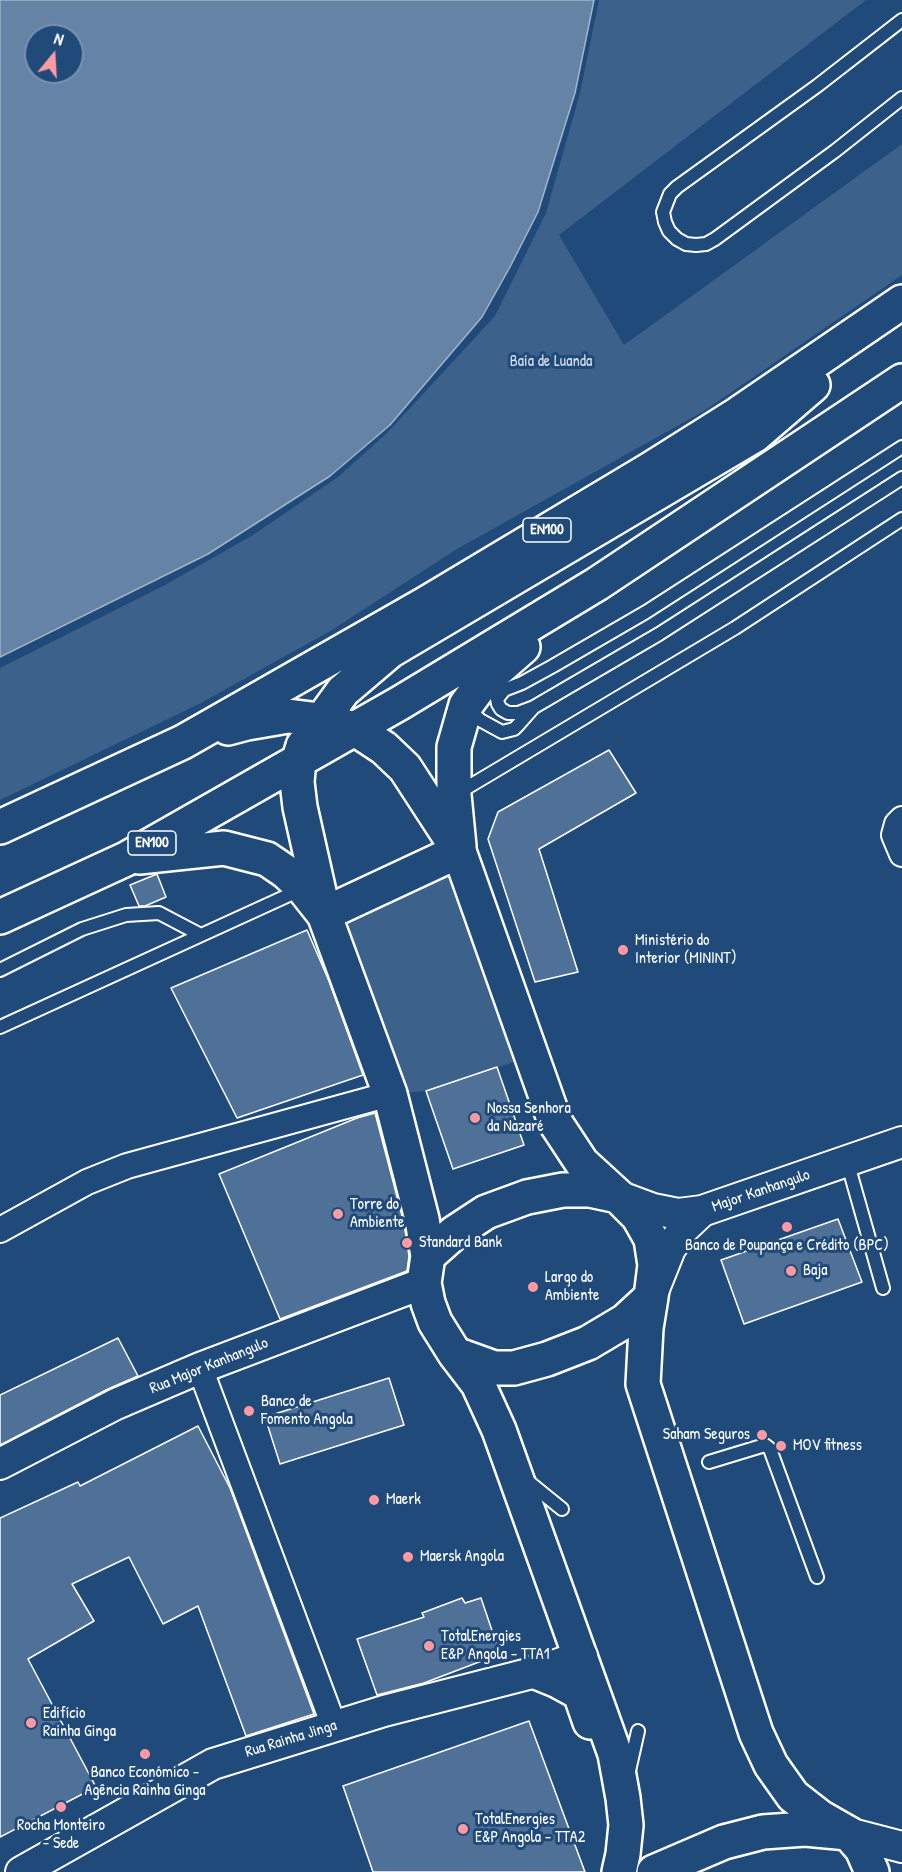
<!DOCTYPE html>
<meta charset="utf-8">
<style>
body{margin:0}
#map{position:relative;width:902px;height:1872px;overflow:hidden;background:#1f4a7a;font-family:"Patrick Hand",sans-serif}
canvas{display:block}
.north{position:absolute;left:24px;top:24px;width:60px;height:60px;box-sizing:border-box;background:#1f4a7a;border:2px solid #7992af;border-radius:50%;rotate:18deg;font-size:16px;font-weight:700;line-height:24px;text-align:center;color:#fff}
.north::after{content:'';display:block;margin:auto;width:21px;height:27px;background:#ff9aa2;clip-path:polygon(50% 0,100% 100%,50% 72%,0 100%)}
</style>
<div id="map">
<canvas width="902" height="1872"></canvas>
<div class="north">N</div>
</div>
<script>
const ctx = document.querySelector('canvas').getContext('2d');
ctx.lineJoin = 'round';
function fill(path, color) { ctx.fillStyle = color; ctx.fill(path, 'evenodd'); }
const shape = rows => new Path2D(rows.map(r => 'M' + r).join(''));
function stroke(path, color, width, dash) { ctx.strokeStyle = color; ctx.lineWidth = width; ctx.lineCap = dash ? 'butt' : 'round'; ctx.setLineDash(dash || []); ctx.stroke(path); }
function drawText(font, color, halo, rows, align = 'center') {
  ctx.font = font + ' "Patrick Hand",sans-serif'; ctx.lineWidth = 6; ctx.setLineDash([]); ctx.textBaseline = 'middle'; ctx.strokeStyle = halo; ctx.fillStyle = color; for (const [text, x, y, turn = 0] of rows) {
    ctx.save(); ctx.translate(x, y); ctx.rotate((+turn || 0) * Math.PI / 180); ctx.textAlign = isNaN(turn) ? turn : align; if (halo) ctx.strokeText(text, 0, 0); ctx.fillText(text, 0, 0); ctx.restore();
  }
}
fill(shape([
 [599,0,866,0,559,235,624,345,902,144,902,275,704,411,457,549,332,630,201,703,0,800,0,668,163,586,253,535,338,477,387,433,495,316,546,213,580,93],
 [459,851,532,1056,426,1091,390,1094,324,914]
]), '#3c618b');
const water = shape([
 [0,0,594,0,575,93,538,212,510,267,482,317,390,425,330,476,208,554,0,657,0,0],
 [36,36,72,36,72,72,36,72,36,36]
]);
fill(water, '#6583a4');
stroke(water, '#a3b5c8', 1.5);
const building = shape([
 [609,750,636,793,539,849,578,972,535,982,488,839,498,812,609,750],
 [157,874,166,897,145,906,139,906,130,885,157,874],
 [307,930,329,981,363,1075,237,1118,171,988,307,930],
 [497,1067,524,1145,453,1169,426,1091,497,1067],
 [375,1113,404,1223,409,1256,407,1271,280,1319,219,1174,357,1118,375,1113],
 [838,1219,862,1282,744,1324,721,1260,838,1219],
 [118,1338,138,1376,108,1389,0,1445,0,1395,118,1338],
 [389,1378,404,1425,280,1464,265,1417,389,1378],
 [198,1426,230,1488,314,1714,246,1736,198,1606,163,1624,129,1557,72,1584,94,1621,28,1659,96,1787,0,1837,0,1518,78,1482,80,1486,198,1426],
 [462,1598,465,1603,481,1598,500,1654,424,1683,377,1695,357,1639,424,1617,422,1613,462,1598],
 [529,1721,585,1872,373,1872,343,1786,529,1721]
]);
fill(building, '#507197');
stroke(building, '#fff', 1.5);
const service = shape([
 [902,20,817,86,677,187,670,194,663,212,665,222,669,231,677,239,686,244,696,245,706,244,715,239,835,151,902,98],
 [902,447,646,612,553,666,522,683,504,690,497,699,498,704,501,709,508,713,518,713,534,707,659,634,902,478],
 [469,709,480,720,502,732,514,729,518,725,533,708],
 [458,793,735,628,902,519],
 [0,970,82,929,126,915,159,913,199,934],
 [0,1027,302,889],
 [847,1161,883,1288],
 [709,1462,765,1445,770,1449,817,1577],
 [525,1479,562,1509],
 [629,1771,638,1731]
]);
const minor = shape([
 [902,819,897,824,894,835,902,854],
 [0,1230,87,1182,127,1166,390,1094],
 [200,1368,334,1726]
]);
const tertiary = shape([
 [618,1196,653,1209,678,1214,702,1211,902,1142],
 [654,1289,670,1249,683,1229,702,1211],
 [0,1464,116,1404,200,1368,424,1283],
 [848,1833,902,1847],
 [21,1872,213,1764,384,1711,536,1672,582,1656]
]);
const secondary = shape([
 [563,1190,590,1190,618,1196,638,1216,651,1239,655,1265,651,1297,625,1321,588,1343,547,1359,514,1368,494,1368,455,1354,435,1322,428,1303,424,1283,428,1256,454,1233,486,1212,527,1197,563,1190],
 [428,1256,422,1219,390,1094,324,914,459,851,555,1122,582,1163,618,1196],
 [651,1297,646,1328,643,1384,756,1733,771,1765,793,1796,820,1817,848,1833],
 [455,1354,478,1384,499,1430,615,1754,623,1798,626,1825,623,1854,619,1872],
 [536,1672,558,1681,580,1693,590,1722],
 [654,1872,724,1842,763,1832,805,1829,848,1833,862,1849,872,1872]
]);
const primary = shape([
 [228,728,247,723,288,716,320,720,355,729,384,748,405,768,459,851],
 [0,827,183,742,425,604,649,470,738,414,902,302],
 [459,846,454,795,454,747,466,705,483,682,523,647],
 [139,857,224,848,267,859,286,872,303,888,322,912],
 [324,914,300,807,297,782,299,759,303,746,343,691,390,651,755,435,813,385],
 [0,917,126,859,400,703,597,584,902,381]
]);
stroke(service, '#fff', 16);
stroke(minor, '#fff', 28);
stroke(tertiary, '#fff', 34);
stroke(secondary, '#fff', 38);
stroke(primary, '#fff', 38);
stroke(service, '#1f4a7a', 12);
stroke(minor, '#1f4a7a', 24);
stroke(tertiary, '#1f4a7a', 30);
stroke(secondary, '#1f4a7a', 33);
stroke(primary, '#1f4a7a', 33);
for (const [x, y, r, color] of [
 [623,950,6,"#ff9aa2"],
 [475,1118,6,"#ff9aa2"],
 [338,1214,6,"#ff9aa2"],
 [787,1227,6,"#ff9aa2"],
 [407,1243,6,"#ff9aa2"],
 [791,1271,6,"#ff9aa2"],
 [533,1287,6,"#ff9aa2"],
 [249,1411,6,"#ff9aa2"],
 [762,1435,6,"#ff9aa2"],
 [781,1446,6,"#ff9aa2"],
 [374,1500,6,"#ff9aa2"],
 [408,1557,6,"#ff9aa2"],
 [429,1646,6,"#ff9aa2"],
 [31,1723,6,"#ff9aa2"],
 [145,1754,6,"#ff9aa2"],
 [61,1807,6,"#ff9aa2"],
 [463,1829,6,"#ff9aa2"]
]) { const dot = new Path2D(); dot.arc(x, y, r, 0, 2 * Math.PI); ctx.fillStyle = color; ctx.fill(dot); stroke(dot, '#1f4a7a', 2); }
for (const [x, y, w] of [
 [547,530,48],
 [152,843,48]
]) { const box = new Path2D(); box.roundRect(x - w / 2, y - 12, w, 24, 4.5); ctx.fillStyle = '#1f4a7a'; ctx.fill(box); stroke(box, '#fff', 1.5); }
drawText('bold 15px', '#fff', null, [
 ["EN100",547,530],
 ["EN100",152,843]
]);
drawText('16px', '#d8dfe8', '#1f4a7a', [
 ["Baía de Luanda",551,362]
]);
drawText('16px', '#fff', '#1f4a7a', [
 ["Ministério do",635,941],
 ["Interior (MININT)",635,959],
 ["Nossa Senhora",487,1109],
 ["da Nazaré",487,1127],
 ["Torre do",350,1205],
 ["Ambiente",350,1223],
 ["Standard Bank",419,1243],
 ["Banco de Poupança e Crédito (BPC)",787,1246,"center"],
 ["Baja",803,1271],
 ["Largo do",545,1278],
 ["Ambiente",545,1296],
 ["Banco de",261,1402],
 ["Fomento Angola",261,1420],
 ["Saham Seguros",750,1435,"right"],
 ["MOV fitness",793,1446],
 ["Maerk",386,1500],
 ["Maersk Angola",420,1557],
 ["TotalEnergies",441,1637],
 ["E&P Angola - TTA1",441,1655],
 ["Edifício",43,1714],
 ["Rainha Ginga",43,1732],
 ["Banco Económico -",145,1773,"center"],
 ["Agência Rainha Ginga",145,1791,"center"],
 ["TotalEnergies",475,1820],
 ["E&P Angola - TTA2",475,1838],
 ["Rocha Monteiro",61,1826,"center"],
 ["- Sede",61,1844,"center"]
], 'left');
drawText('16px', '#fff', '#1f4a7a', [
 ["Major Kanhangulo",761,1191,-19],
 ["Rua Major Kanhangulo",209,1366,-22],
 ["Rua Rainha Jinga",291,1739,-17]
]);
</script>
